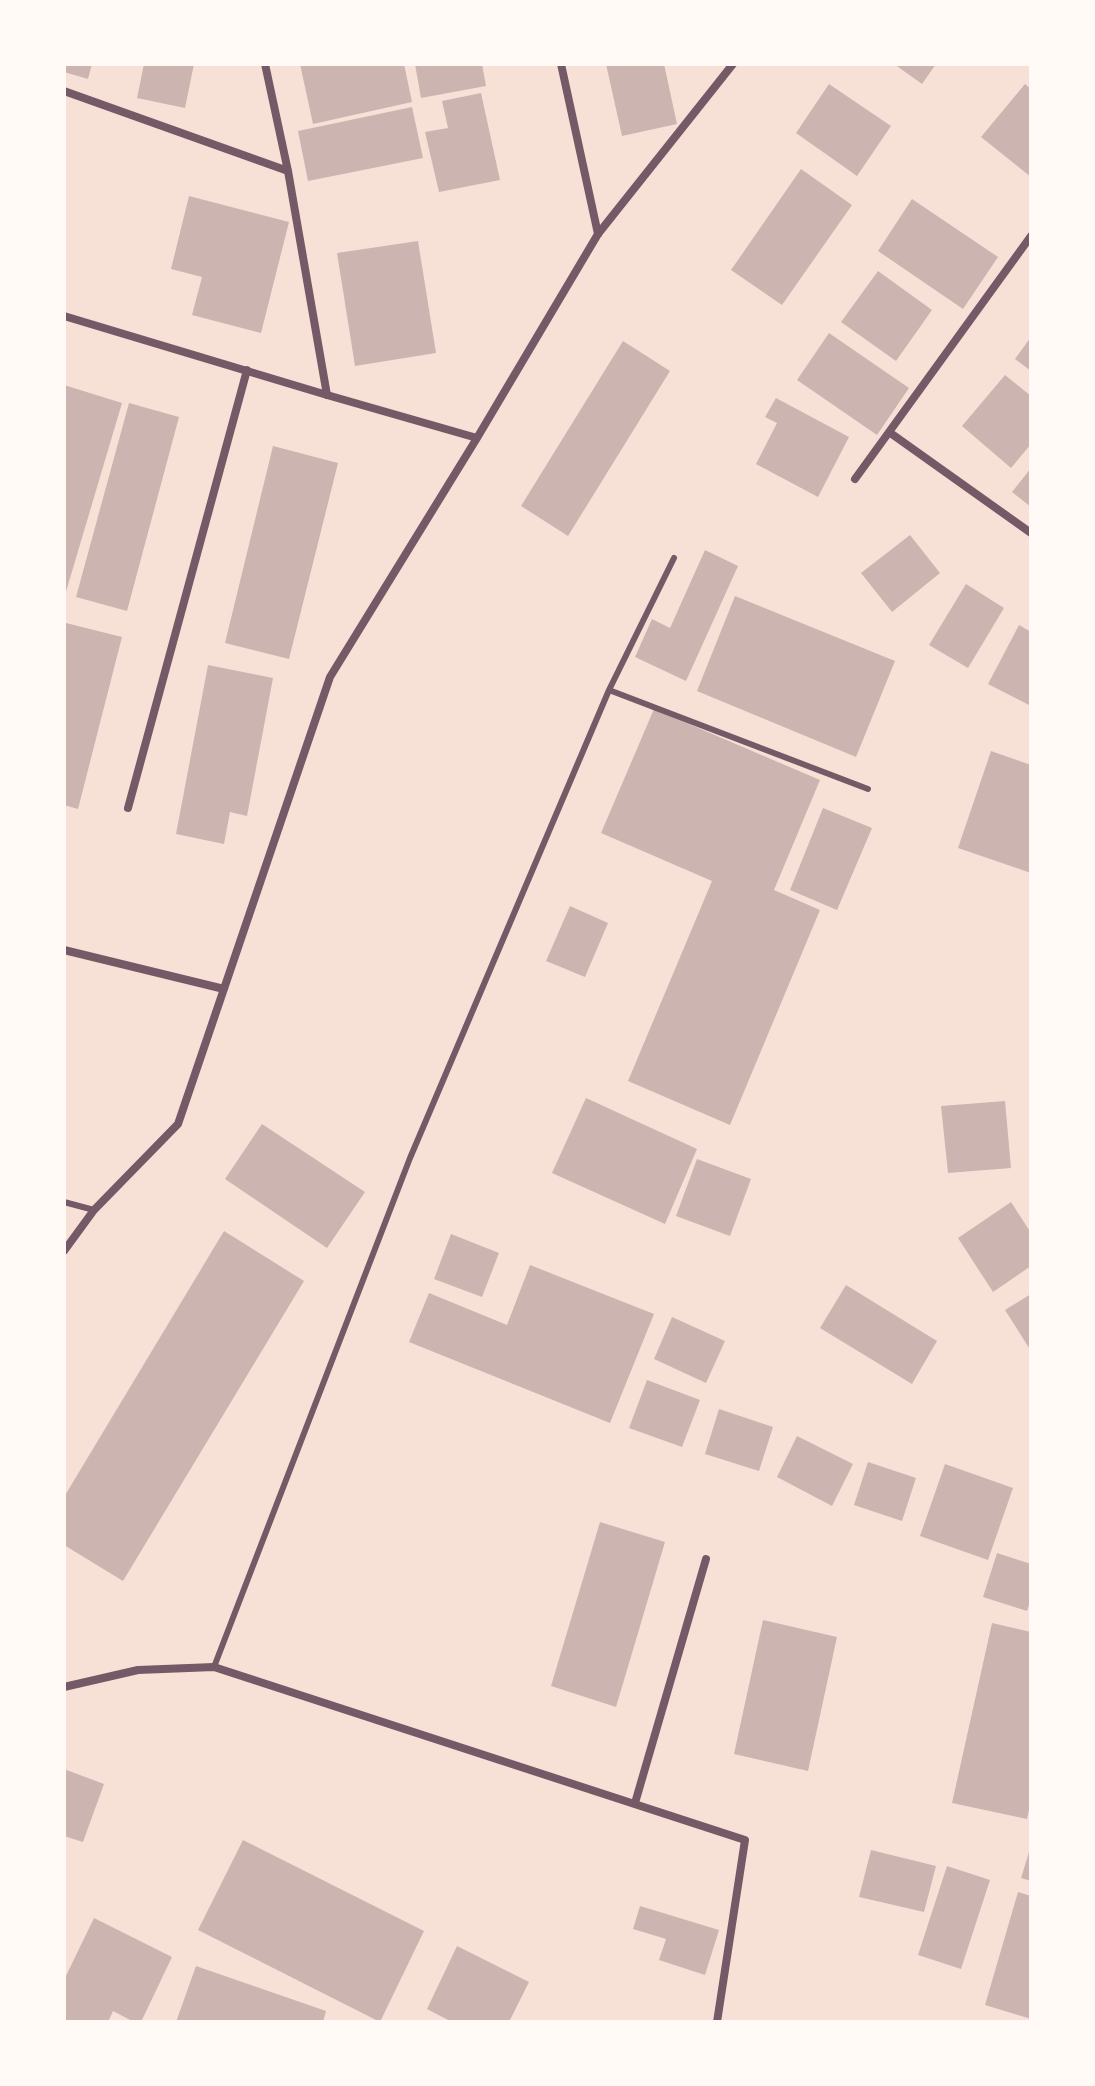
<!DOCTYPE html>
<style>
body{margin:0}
#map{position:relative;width:1095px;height:2086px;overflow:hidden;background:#f7e1d7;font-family:"Asap Condensed",sans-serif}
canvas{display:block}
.frame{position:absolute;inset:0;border:66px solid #fffaf5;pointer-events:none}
</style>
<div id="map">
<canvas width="1095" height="2086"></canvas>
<div class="frame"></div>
</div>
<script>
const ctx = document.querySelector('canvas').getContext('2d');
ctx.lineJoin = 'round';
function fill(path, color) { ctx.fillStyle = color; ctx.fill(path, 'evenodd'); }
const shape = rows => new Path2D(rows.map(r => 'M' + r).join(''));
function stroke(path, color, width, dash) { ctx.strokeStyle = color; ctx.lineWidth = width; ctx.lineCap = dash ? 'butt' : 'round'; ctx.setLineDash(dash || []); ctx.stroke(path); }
fill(shape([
 [64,64,92,64,88,79,64,72],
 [144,64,194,64,185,108,137,98],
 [300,64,404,64,412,102,313,124],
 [415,64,482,64,486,86,421,98],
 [606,64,664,64,677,124,622,136],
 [894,64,936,64,922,84],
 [829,84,891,126,857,176,796,133],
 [1025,84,1031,89,1031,177,981,137],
 [481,93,500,180,439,192,425,132,448,128,442,101],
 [412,107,423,158,308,181,298,131],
 [801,169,852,205,782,305,731,270],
 [189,196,289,222,261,333,192,315,202,277,171,269],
 [912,199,998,257,963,309,878,251],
 [418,241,436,353,355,366,337,253],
 [878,271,932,310,896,361,841,322],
 [829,333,909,388,877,435,797,380],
 [1031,337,1031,371,1015,359],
 [623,341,670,371,568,536,521,506],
 [1005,375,1031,396,1031,444,1011,468,962,426],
 [64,385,122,403,65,595,64,595],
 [776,398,849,437,818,497,756,464,777,423,765,417],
 [129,403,179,417,127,611,76,597],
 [273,446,338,463,289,659,225,643],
 [1031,468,1031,507,1012,492],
 [910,535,940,573,892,612,861,573],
 [705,550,738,566,686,681,635,657,652,619,670,628],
 [966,584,1004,608,968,668,929,645],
 [735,596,895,661,856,757,697,691],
 [66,623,122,637,78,809,64,805,64,631],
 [1019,625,1031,632,1031,706,988,684],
 [208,665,273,678,247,816,230,812,224,844,176,834],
 [654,709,820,780,774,890,820,910,730,1125,628,1081,712,881,601,833],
 [991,751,1031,765,1031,873,958,848],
 [823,808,872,828,837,910,790,890],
 [570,906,608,923,585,977,546,961],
 [586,1098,697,1149,665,1224,552,1173],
 [1005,1101,1011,1168,948,1173,941,1106],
 [262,1124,365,1192,327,1248,225,1179],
 [697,1159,751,1179,730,1236,676,1216],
 [1011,1202,1031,1233,1031,1266,993,1292,958,1238],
 [224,1231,304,1281,123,1581,64,1545,64,1497],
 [451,1234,499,1253,482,1297,434,1279],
 [530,1265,654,1314,610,1423,409,1342,429,1293,507,1325],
 [846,1285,937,1341,912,1384,820,1328],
 [1031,1294,1031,1351,1005,1310],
 [672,1317,725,1341,706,1383,654,1359],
 [647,1380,700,1400,682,1447,629,1428],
 [719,1409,773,1427,759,1471,705,1454],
 [797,1436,853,1464,832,1506,777,1477],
 [868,1462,916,1478,902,1521,854,1505],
 [945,1464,1013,1488,988,1560,920,1536],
 [600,1522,665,1542,616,1707,551,1686],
 [997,1553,1031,1564,1031,1599,1027,1611,983,1597],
 [763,1620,837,1637,808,1771,734,1754],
 [992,1623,1031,1632,1031,1801,1027,1819,952,1803],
 [64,1769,104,1784,83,1842,64,1836],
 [243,1840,424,1931,380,2022,198,1930],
 [1030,1849,1031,1849,1031,1881,1021,1878],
 [871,1850,936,1866,924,1912,859,1897],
 [947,1866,990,1880,961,1969,918,1955],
 [1018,1892,1031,1896,1031,2019,985,2005],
 [640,1906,719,1930,705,1975,659,1960,666,1939,633,1929],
 [94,1918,172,1957,141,2022,134,2022,113,2011,108,2022,64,2022,64,1980],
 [457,1946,529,1982,509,2022,452,2022,427,2009],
 [196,1966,326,2011,323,2022,176,2022]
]), '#ccb4b1');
stroke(shape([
 [609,690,868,789],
 [64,1202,94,1210],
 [214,1667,410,1158,609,690,674,558]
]), '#755966', 6);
stroke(shape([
 [265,64,288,171,327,395],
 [561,64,598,234],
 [64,91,288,171],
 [64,316,327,395,477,438],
 [889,432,1031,533],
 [855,479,1031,236],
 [128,808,247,370],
 [64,950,224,989],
 [64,1251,94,1210,178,1124,330,677,477,438,598,234,733,64],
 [64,1687,138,1670,214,1667,745,1840,717,2022],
 [635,1803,706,1559]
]), '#755966', 8);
</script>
